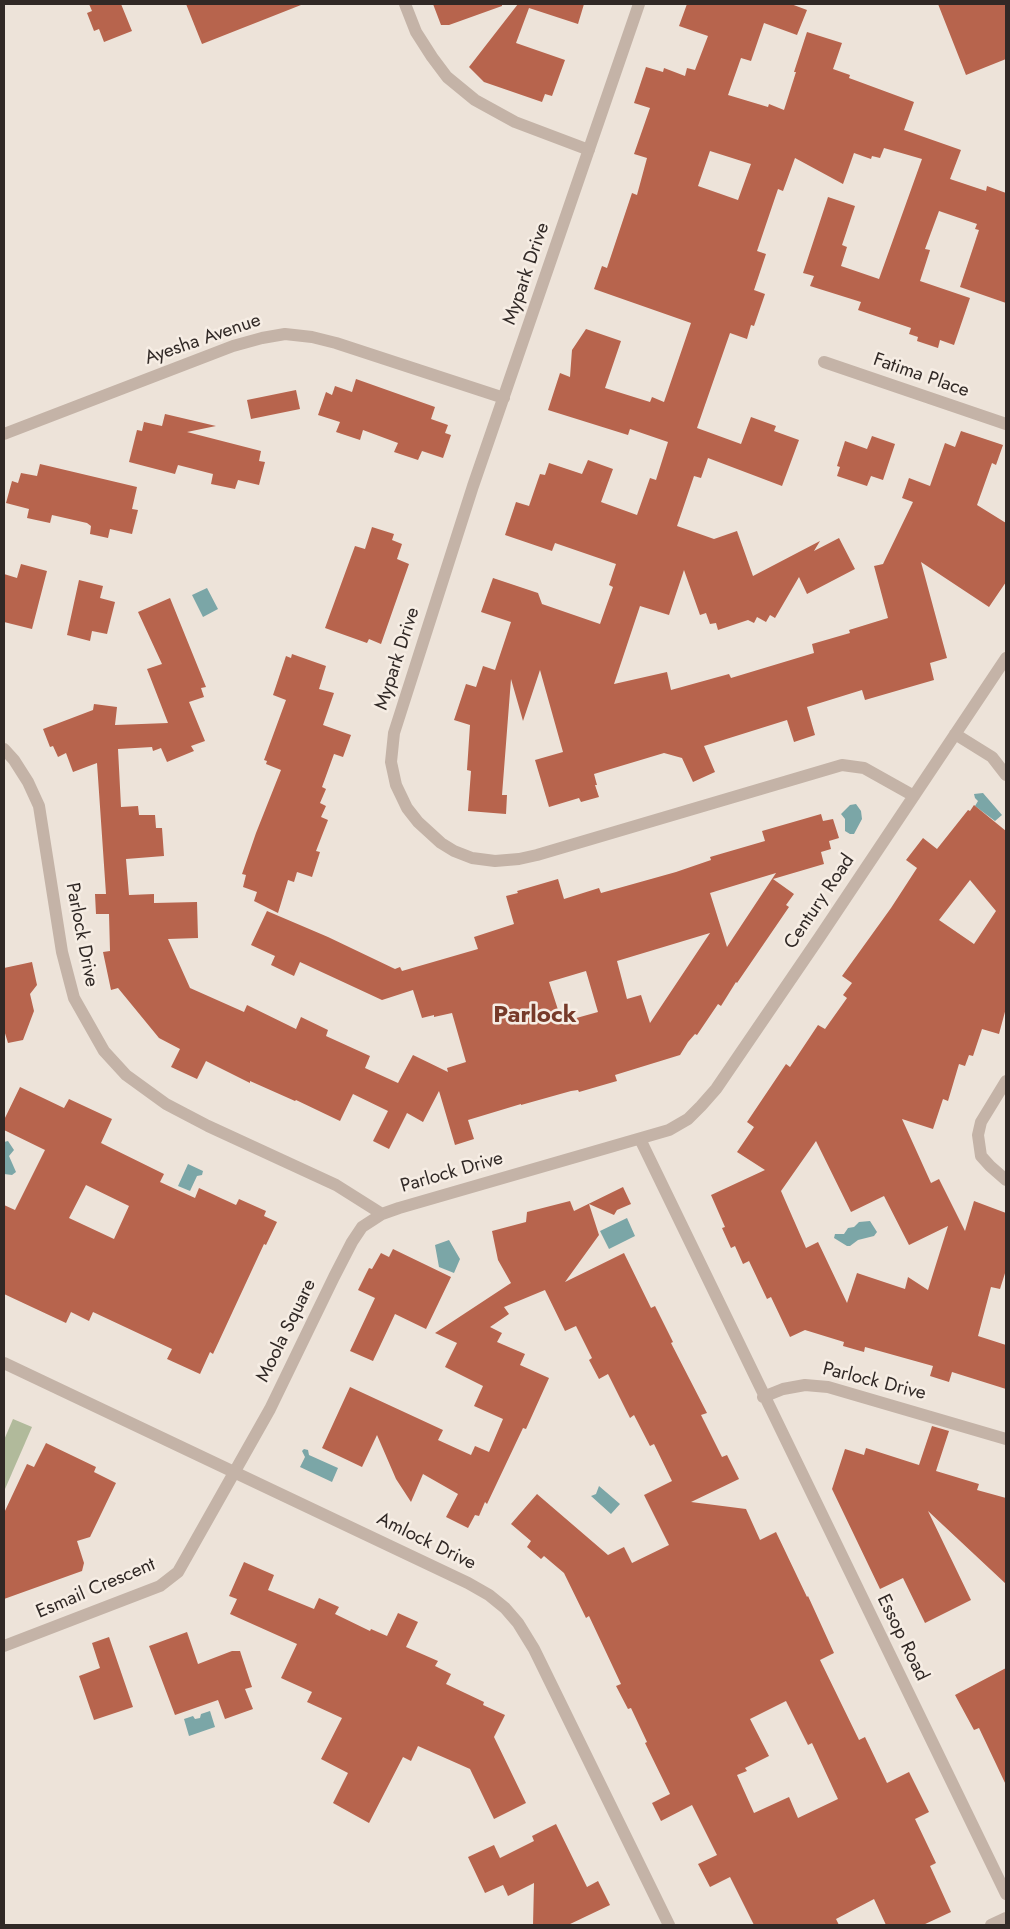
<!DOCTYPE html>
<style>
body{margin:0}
#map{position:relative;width:1010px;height:1929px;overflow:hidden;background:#ede3d9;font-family:Jost,sans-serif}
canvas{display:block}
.frame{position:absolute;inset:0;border:5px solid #312926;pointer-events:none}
</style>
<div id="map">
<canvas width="1010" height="1929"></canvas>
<div class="frame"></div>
</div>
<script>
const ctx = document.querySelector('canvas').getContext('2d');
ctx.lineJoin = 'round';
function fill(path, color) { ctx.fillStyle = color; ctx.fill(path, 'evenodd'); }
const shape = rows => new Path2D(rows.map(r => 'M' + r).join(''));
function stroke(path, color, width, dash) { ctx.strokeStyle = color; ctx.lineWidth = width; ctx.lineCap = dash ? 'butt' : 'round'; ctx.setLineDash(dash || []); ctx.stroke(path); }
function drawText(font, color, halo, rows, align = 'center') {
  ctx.font = font + ' Jost,sans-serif'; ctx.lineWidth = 5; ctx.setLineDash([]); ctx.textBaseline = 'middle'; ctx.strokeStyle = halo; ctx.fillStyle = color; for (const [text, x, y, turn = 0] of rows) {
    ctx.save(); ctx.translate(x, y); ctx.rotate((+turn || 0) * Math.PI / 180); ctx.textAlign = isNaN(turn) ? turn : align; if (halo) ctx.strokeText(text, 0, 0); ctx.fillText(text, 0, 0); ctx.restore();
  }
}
fill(shape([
 [13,1419,32,1427,5,1489,4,1489,4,1440]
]), '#b1ba9b');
fill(shape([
 [207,588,218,609,203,617,192,595],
 [983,793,1002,815,995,821,975,806,978,801,975,798,974,794],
 [856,804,861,811,862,819,854,834,850,834,845,831,845,819,841,814,850,805],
 [8,1141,14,1150,9,1156,16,1172,12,1175,4,1174,4,1142],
 [188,1164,203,1171,202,1175,197,1176,190,1191,178,1186],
 [627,1218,635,1236,609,1249,600,1231],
 [870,1221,877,1232,874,1236,858,1240,850,1246,847,1246,834,1238,835,1234,844,1234,848,1228,854,1227,859,1222],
 [449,1240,460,1259,454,1273,439,1267,435,1245],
 [304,1449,308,1450,309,1455,338,1468,332,1482,300,1467,305,1457,302,1451],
 [599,1486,620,1504,611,1514,591,1496,596,1494],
 [210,1711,215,1727,189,1736,184,1719,193,1716,195,1719,200,1718,201,1714]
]), '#7ba6a7');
fill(shape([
 [89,4,121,4,132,31,104,42,99,29,94,31,87,13,92,11],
 [186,4,300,4,301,5,202,44],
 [433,4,502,4,502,6,449,25,441,25],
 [518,4,584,4,578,24,529,8,516,43,565,60,552,96,545,94,542,102,484,82,469,67],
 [687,4,791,4,807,10,797,35,764,23,751,61,741,58,728,95,768,107,769,104,784,110,796,72,794,72,807,32,842,43,833,69,850,75,849,78,914,102,904,130,961,150,950,179,986,191,987,186,1006,193,1006,303,960,287,979,230,975,229,977,224,939,211,925,249,930,250,920,281,970,298,954,345,940,340,938,348,917,341,918,337,909,334,911,328,858,310,861,302,810,286,814,276,803,273,828,197,855,206,842,245,847,247,841,266,879,279,922,159,884,148,880,158,872,156,871,159,854,153,843,184,795,158,783,191,778,189,757,251,766,254,754,290,765,294,754,326,751,325,747,339,730,333,697,428,741,444,751,417,776,426,774,431,799,440,782,486,708,458,701,478,694,476,677,526,714,539,737,531,753,576,820,541,814,551,839,538,855,569,807,594,799,577,775,618,770,615,766,622,757,617,754,623,748,620,718,630,716,623,710,624,706,613,700,615,684,570,669,615,640,606,614,684,667,672,671,690,729,674,731,678,814,653,812,644,850,633,849,630,888,618,874,566,883,564,913,502,902,498,909,478,930,486,945,443,955,447,961,431,1003,445,996,465,992,463,977,505,1006,523,1006,582,989,607,921,562,947,658,930,663,934,680,865,700,862,690,807,707,815,735,794,742,787,720,704,746,715,772,693,782,682,758,664,753,594,774,597,785,595,785,599,797,581,802,579,798,549,807,535,760,563,752,540,670,523,721,511,679,502,795,507,795,506,814,468,811,471,771,467,770,470,725,454,720,466,684,476,687,483,666,495,670,511,622,481,612,493,578,538,593,542,604,600,624,613,587,609,585,616,564,555,543,552,551,505,535,516,502,529,506,540,474,545,475,549,463,582,474,588,460,613,469,601,502,637,515,650,478,656,480,668,442,630,429,628,435,548,410,560,373,570,377,572,350,586,329,621,341,605,388,650,402,652,397,664,402,691,323,594,289,602,266,607,268,632,193,637,195,647,158,634,154,650,108,634,103,646,67,663,72,664,68,685,76,687,68,695,70,708,36,679,26],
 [710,151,751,164,738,200,698,186],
 [938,4,1006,4,1006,59,966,75],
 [356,379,435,407,431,419,448,425,445,433,451,435,443,458,422,451,418,460,394,452,398,443,363,430,360,440,336,432,340,422,318,415,326,392,332,395,335,386,352,392],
 [296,390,300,409,251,419,247,400],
 [165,414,216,426,187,432,261,451,259,461,265,462,259,485,238,480,235,489,211,484,213,474,178,465,175,474,129,462,137,430,142,431,144,422,162,426],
 [872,436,895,444,883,480,871,476,867,486,837,476,840,467,837,466,845,441,867,449],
 [40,464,137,487,132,509,138,510,132,534,110,529,108,538,90,534,91,526,87,523,52,515,50,523,27,518,29,509,6,503,12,481,18,483,21,473,37,476],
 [372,527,394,534,392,540,402,544,397,559,409,564,381,644,369,639,367,643,325,628,355,546,365,549],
 [21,564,47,571,32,629,4,622,4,574,17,578],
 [79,580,103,586,100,598,115,602,107,634,92,631,90,641,67,635],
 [170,598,206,687,201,688,204,697,189,702,205,741,191,746,194,751,167,762,161,748,153,751,152,747,118,749,121,807,138,806,139,815,155,815,156,828,162,828,164,856,126,859,129,895,154,894,154,903,197,902,198,938,168,939,190,988,244,1012,247,1005,296,1029,301,1017,328,1030,326,1036,370,1056,365,1068,398,1083,413,1055,448,1072,447,1068,466,1062,452,1013,434,1017,434,1015,422,1018,413,990,382,1000,300,962,294,976,271,965,275,956,251,945,267,911,328,937,395,969,400,967,402,971,478,949,474,937,514,924,506,896,518,893,517,891,558,879,564,899,599,888,601,893,676,872,711,860,710,857,765,841,762,831,821,814,823,821,833,819,839,838,829,841,831,849,821,852,824,864,773,879,794,894,786,905,789,907,737,983,736,982,721,1006,718,1004,697,1035,695,1034,688,1042,680,1055,615,1075,617,1081,579,1092,578,1090,571,1091,521,1105,521,1104,468,1120,474,1139,455,1145,439,1091,423,1122,407,1113,389,1149,373,1141,388,1111,353,1094,340,1121,296,1100,295,1101,250,1081,250,1083,206,1061,197,1079,171,1067,180,1049,159,1038,118,988,111,990,103,952,110,951,109,914,96,914,95,894,106,894,97,763,73,772,66,753,58,757,53,746,50,747,43,729,93,710,94,704,117,707,115,725,168,723,147,669,162,664,138,612],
 [776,873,772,879,727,947,710,893],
 [710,933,650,1023,641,995,627,999,617,961],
 [586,971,598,1012,562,1022,549,982],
 [292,654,326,666,319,689,334,693,323,725,351,735,343,757,334,754,322,787,326,789,320,803,326,806,321,817,328,820,316,851,320,852,312,877,297,872,294,882,288,880,278,913,254,901,257,892,243,887,246,875,242,874,256,833,281,770,266,764,267,761,264,760,286,700,273,695,286,656,291,658],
 [974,805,1006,831,1006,1008,999,1034,982,1029,973,1056,969,1055,965,1066,959,1064,948,1101,943,1099,933,1129,902,1119,931,1183,939,1179,965,1231,974,1201,1006,1213,1006,1270,1000,1289,991,1287,978,1336,1006,1345,1006,1389,952,1372,949,1382,930,1376,933,1366,865,1347,864,1352,843,1346,844,1342,805,1330,790,1337,771,1297,767,1299,749,1261,743,1264,735,1246,731,1248,722,1228,725,1227,711,1195,765,1170,737,1152,754,1127,747,1122,786,1064,790,1067,818,1025,825,1029,847,998,843,995,852,983,842,976,891,908,917,868,906,860,923,838,937,849,968,810,970,811],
 [970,880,996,911,974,944,939,920],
 [816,1141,851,1212,884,1196,909,1245,948,1226,928,1290,908,1277,905,1289,857,1273,847,1303,818,1242,806,1248,781,1191],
 [32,962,37,985,30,994,34,1011,23,1040,8,1043,4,1030,4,968],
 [20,1087,64,1108,69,1099,112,1119,101,1143,164,1174,160,1182,195,1198,199,1188,236,1205,239,1199,266,1211,264,1216,277,1222,266,1245,264,1244,213,1354,210,1352,200,1374,167,1359,172,1349,93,1312,89,1321,71,1312,66,1323,4,1294,4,1205,15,1210,45,1150,4,1130,4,1120],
 [86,1185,129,1206,114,1239,69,1218],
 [623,1187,631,1204,617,1210,614,1215,589,1204,599,1235,565,1282,624,1253,651,1308,655,1306,673,1342,671,1343,707,1413,701,1415,722,1457,727,1455,739,1479,691,1502,746,1509,760,1540,776,1532,807,1597,808,1596,834,1653,820,1660,859,1740,865,1737,887,1783,909,1772,929,1812,915,1819,936,1863,930,1866,951,1912,923,1925,886,1925,874,1899,836,1919,839,1925,754,1925,730,1877,710,1887,698,1864,717,1855,692,1805,661,1821,652,1803,670,1794,645,1743,647,1742,631,1708,628,1709,616,1686,621,1684,589,1616,586,1618,564,1573,544,1556,541,1559,527,1547,531,1541,511,1524,537,1494,608,1555,624,1547,632,1563,669,1545,644,1495,672,1481,654,1444,650,1446,634,1415,630,1418,608,1374,599,1379,589,1360,592,1358,576,1326,565,1331,545,1290,504,1307,509,1314,490,1327,502,1333,497,1342,525,1354,520,1365,549,1378,526,1429,523,1428,487,1504,485,1502,479,1516,475,1515,468,1528,446,1517,458,1494,423,1474,411,1502,396,1479,377,1435,362,1467,322,1448,350,1387,443,1430,438,1440,471,1455,475,1446,489,1452,503,1419,474,1406,483,1386,445,1367,457,1343,435,1333,511,1283,498,1260,492,1231,526,1222,527,1212,570,1201,574,1211],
 [786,1701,808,1745,812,1743,838,1799,798,1818,789,1797,754,1813,737,1775,747,1771,745,1768,769,1756,750,1719],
 [393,1249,451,1277,426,1329,395,1314,373,1361,350,1351,375,1298,358,1290,369,1268,372,1269,381,1253,389,1257],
 [932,1426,949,1431,936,1471,979,1484,977,1490,1006,1498,1006,1584,928,1511,971,1600,925,1623,903,1578,880,1589,832,1489,845,1449,864,1455,866,1448,919,1465],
 [46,1443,96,1467,94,1472,116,1483,90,1537,77,1541,84,1563,82,1571,4,1599,4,1513,27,1464,34,1467],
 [244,1562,274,1575,268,1590,314,1609,319,1598,339,1607,335,1614,370,1631,371,1629,387,1636,398,1613,418,1622,406,1647,438,1661,435,1666,451,1674,446,1684,484,1702,483,1705,505,1715,494,1737,526,1803,494,1819,470,1769,418,1746,411,1761,403,1757,369,1823,333,1803,348,1773,321,1759,342,1718,307,1702,312,1692,281,1678,297,1644,230,1614,237,1599,229,1596],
 [187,1632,198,1664,232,1651,240,1651,252,1687,245,1689,253,1709,225,1719,218,1700,175,1715,149,1646],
 [109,1637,133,1707,94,1720,79,1676,100,1668,92,1643],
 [1006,1668,1006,1785,979,1728,974,1730,955,1695],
 [556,1824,587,1887,598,1881,610,1905,568,1925,533,1925,534,1883,508,1896,503,1885,485,1893,468,1857,494,1845,500,1858,534,1841,532,1836]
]), '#b7644d');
stroke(shape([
 [405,4,416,32,432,57,447,77,475,100,515,122,589,150],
 [639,4,473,486,394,733,391,762,396,785,407,808,418,822,441,843,454,851,472,858,495,861,519,859,537,855,842,765,864,768,914,796],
 [824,362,1006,424],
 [4,434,233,346,262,338,285,334,312,337,336,343,504,398],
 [955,734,992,757,1006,775],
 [4,749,14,760,28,782,39,806,62,952,74,998,104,1051,126,1075,166,1104,208,1126,336,1185,382,1214],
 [1006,1081,981,1122,978,1135,981,1156,990,1166,1006,1180],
 [640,1139,1006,1894],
 [4,1363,468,1583,489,1595,505,1608,518,1623,534,1649,669,1925],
 [763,1397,783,1389,805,1385,828,1387,1006,1439],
 [4,1646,160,1586,178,1572,270,1409,334,1277,352,1242,362,1227,382,1214,399,1208,669,1130,688,1119,701,1106,716,1089,819,938,1006,658],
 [991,1925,1006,1918]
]), '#c4b3a7', 12);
drawText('19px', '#312926', '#f6ede4', [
 ["Mypark Drive",527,274,-71],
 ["Ayesha Avenue",203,340,-19],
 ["Fatima Place",921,376,19],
 ["Mypark Drive",398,659,-72],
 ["Century Road",820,902,-56],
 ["Parlock Drive",81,935,79],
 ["Parlock Drive",452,1173,-16],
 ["Moola Square",287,1331,-64],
 ["Parlock Drive",874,1382,14],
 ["Amlock Drive",426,1542,26],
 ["Esmail Crescent",96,1589,-23],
 ["Essop Road",902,1638,64]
]);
drawText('bold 24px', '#763a29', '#f6ede4', [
 ["Parlock",535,1016]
]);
</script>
